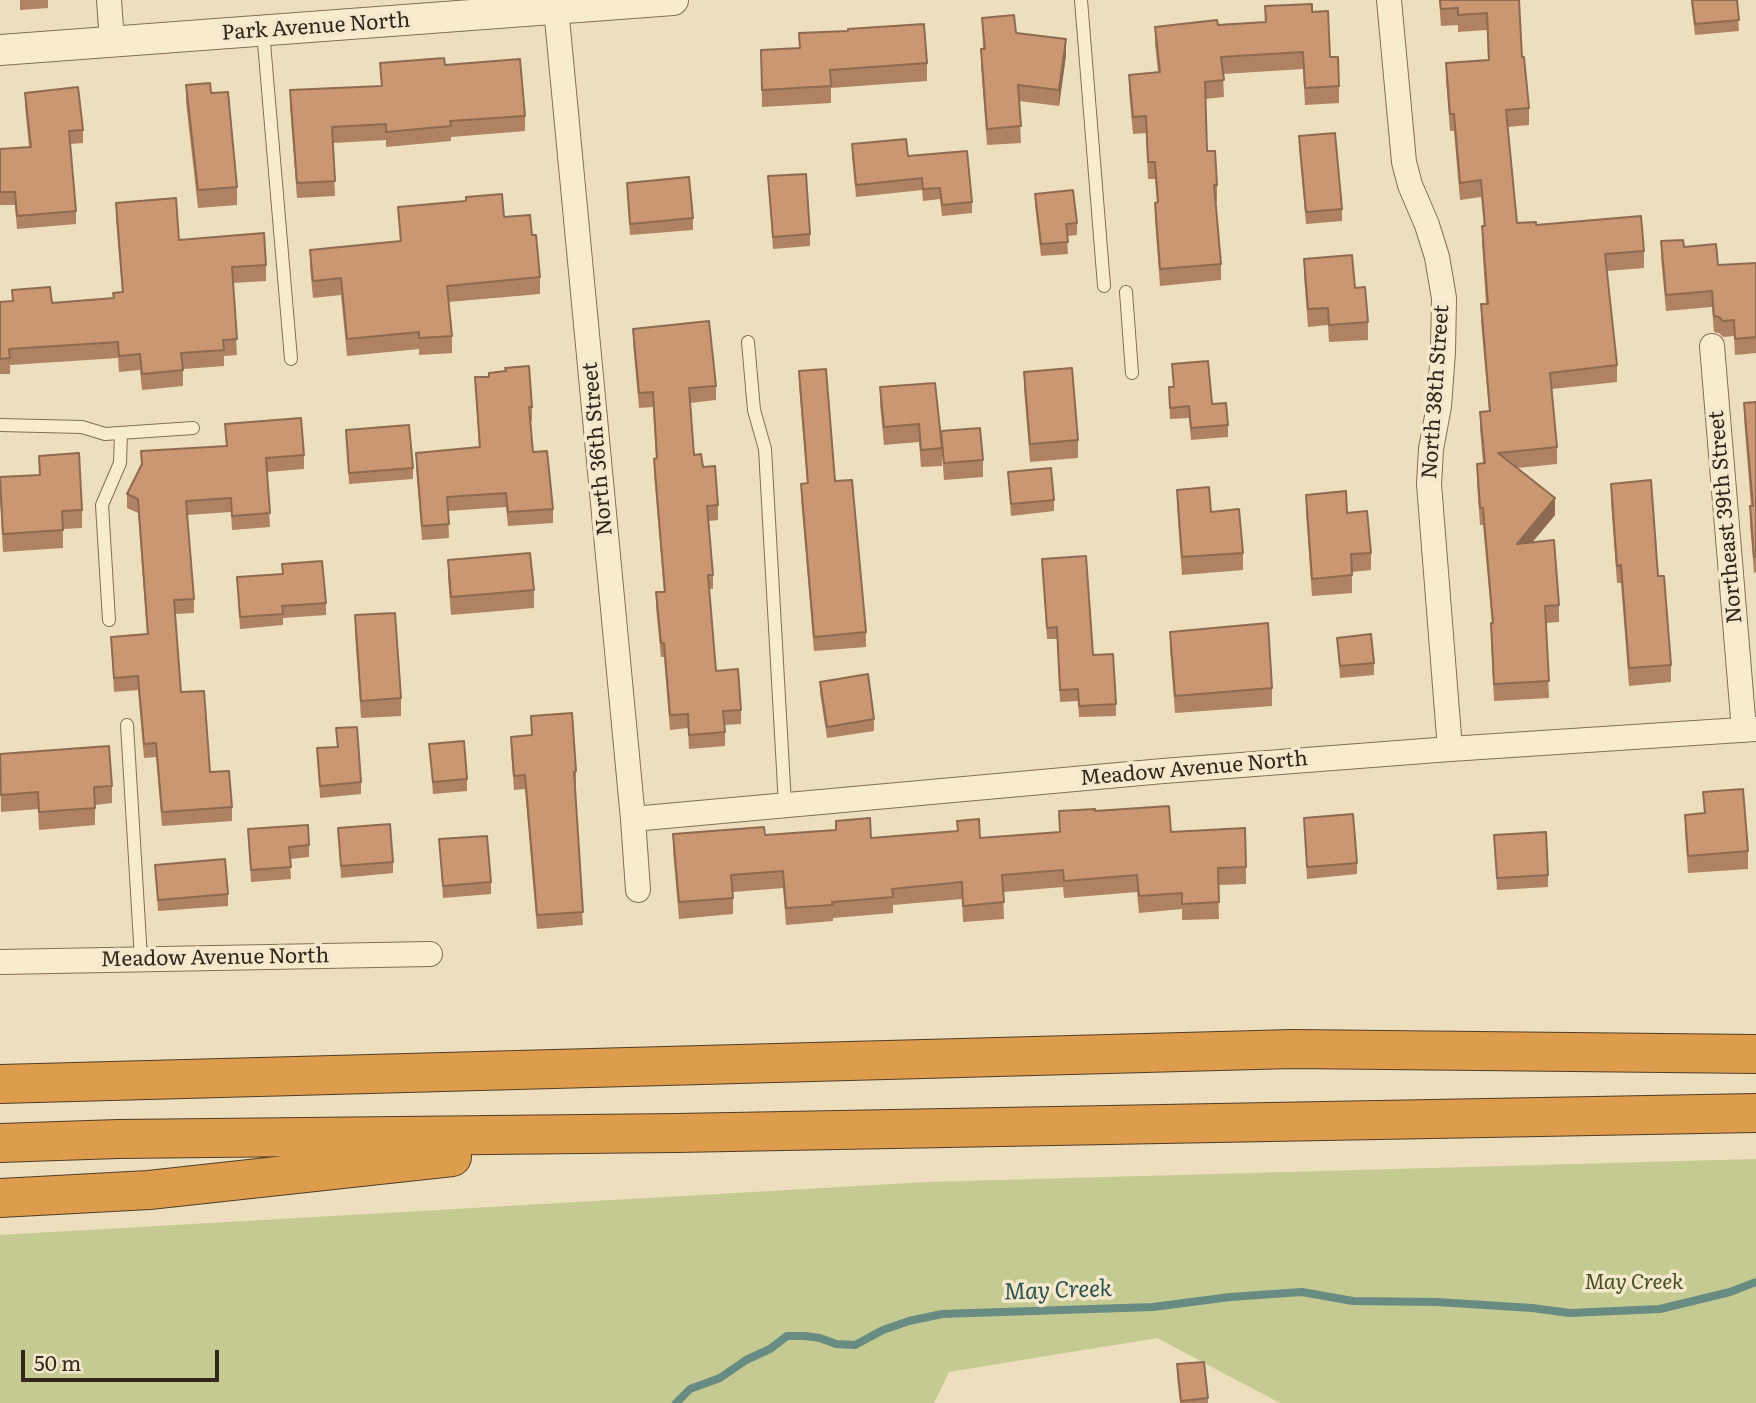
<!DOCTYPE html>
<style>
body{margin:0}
#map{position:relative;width:1756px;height:1403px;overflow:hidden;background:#eddebd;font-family:Literata,serif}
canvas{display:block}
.scale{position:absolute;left:21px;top:1350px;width:198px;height:32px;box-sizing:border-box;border:4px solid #33271b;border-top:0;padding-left:9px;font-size:21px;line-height:24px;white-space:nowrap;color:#33271b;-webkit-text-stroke:5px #f4e8cc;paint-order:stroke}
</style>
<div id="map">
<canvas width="1756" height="1403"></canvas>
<div class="scale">50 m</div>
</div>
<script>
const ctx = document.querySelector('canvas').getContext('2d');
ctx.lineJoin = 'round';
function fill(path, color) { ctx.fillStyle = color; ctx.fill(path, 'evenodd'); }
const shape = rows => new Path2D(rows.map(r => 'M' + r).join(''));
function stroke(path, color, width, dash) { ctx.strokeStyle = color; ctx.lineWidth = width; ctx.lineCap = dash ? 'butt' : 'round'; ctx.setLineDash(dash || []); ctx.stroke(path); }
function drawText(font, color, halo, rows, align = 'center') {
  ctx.font = font + ' Literata,serif'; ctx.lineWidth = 7; ctx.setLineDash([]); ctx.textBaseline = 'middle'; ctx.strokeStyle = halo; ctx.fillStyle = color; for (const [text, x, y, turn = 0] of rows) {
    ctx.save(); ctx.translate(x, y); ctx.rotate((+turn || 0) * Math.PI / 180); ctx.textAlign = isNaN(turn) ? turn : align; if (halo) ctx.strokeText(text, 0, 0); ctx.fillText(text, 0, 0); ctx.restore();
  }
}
fill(shape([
 [1756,1159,1756,1403,1280,1403,1157,1338,949,1372,934,1403,0,1403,0,1235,928,1182]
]), '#c4ca91');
stroke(shape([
 [676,1403,690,1389,720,1378,746,1360,770,1349,787,1336,805,1336,820,1338,836,1344,855,1345,883,1330,909,1321,942,1314,1153,1307,1230,1297,1302,1292,1353,1301,1437,1302,1532,1308,1570,1313,1660,1309,1730,1292,1756,1282]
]), '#688b82', 8);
const service = shape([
 [1081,0,1104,286],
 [263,31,291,359],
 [1126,292,1132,373],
 [748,342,754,410,765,449,785,805],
 [0,425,82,427,105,434,193,428],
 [109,620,102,505,120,463,121,433],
 [127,725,141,959]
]);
const minor = shape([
 [109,0,112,42],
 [1389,0,1404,162,1410,185,1427,225,1437,257,1444,298,1443,352,1439,406,1431,449,1429,484,1450,749],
 [556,8,633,819,638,890],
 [1712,346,1744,730],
 [633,819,1163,771,1450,749,1756,729],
 [0,962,430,954]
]);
const tertiary = shape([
 [0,50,673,0]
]);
const motorway = shape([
 [0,1084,1293,1049,1756,1054],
 [0,1143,118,1139,677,1133,1756,1113],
 [0,1198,149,1190,452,1157]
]);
stroke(service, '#846e56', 14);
stroke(minor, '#846e56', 26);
stroke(tertiary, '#846e56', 32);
stroke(motorway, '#513d2b', 40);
stroke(service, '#f8eccf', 12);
stroke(minor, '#f8eccf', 24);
stroke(tertiary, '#f8eccf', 30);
stroke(motorway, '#dd9d4c', 38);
fill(shape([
 [20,0,48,0,48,8,20,10],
 [1439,0,1519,0,1522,57,1529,108,1529,125,1508,127,1517,223,1536,225,1644,251,1644,268,1607,271,1617,365,1617,382,1552,389,1557,447,1557,464,1517,468,1555,515,1532,542,1559,605,1559,622,1546,623,1549,698,1494,701,1491,640,1492,623,1483,525,1480,525,1477,481,1477,464,1483,463,1480,429,1480,412,1489,411,1481,321,1481,304,1486,304,1482,243,1482,226,1484,226,1481,197,1460,200,1454,131,1450,131,1446,80,1446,63,1488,60,1487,30,1458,32,1458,25,1441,26],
 [1691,0,1737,0,1739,31,1695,35],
 [1265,6,1312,12,1330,57,1339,86,1339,103,1305,105,1303,69,1223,74,1224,97,1205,99,1207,151,1217,185,1217,202,1216,202,1221,264,1221,280,1160,286,1155,219,1155,203,1157,202,1155,179,1148,179,1146,133,1133,134,1129,91,1129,75,1158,72,1155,44,1155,27,1265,22],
 [982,18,1066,55,1059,106,1019,101,1021,143,987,145,981,66,981,49,983,49],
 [848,31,927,63,927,81,831,88,831,103,762,107,761,50,799,48],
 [380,63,445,65,525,116,525,131,451,137,451,141,386,147,386,140,333,143,335,196,297,198,290,106,290,90,381,86],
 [186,85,211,93,237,187,237,205,198,208,186,102],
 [25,93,83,130,83,143,70,144,76,211,76,224,17,229,15,205,0,205,0,149,29,147,25,106],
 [1299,136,1342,209,1342,221,1306,224,1299,148],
 [852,144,908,156,972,202,972,213,942,216,940,199,923,201,922,190,856,197,852,156],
 [768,176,810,234,810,246,773,249],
 [627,183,693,218,693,230,630,235],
 [1035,194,1077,223,1077,235,1067,236,1068,254,1041,256,1035,205],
 [116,203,179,240,266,265,266,281,233,283,237,355,224,356,224,366,183,369,183,386,142,390,140,370,119,372,118,358,10,365,10,374,0,374,0,302,12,301,12,290,52,303,113,298,122,292,116,219],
 [398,207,504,217,532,235,540,277,540,294,448,302,452,336,452,353,419,355,419,349,347,356,341,295,313,298,310,267,310,250,400,241],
 [1661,241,1684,247,1718,265,1756,263,1756,353,1735,355,1734,336,1723,337,1719,333,1714,332,1712,307,1666,311,1661,257],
 [1304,259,1355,288,1368,322,1368,340,1329,342,1328,325,1308,327,1304,276],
 [633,329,716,386,716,400,690,403,694,455,703,467,718,505,718,520,709,521,713,575,713,589,709,589,716,671,741,710,741,724,725,725,725,746,689,749,688,728,670,730,664,657,661,657,656,607,656,592,664,592,654,473,654,459,656,458,653,407,639,408,633,343],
 [1172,364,1212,404,1228,425,1228,437,1191,440,1189,418,1170,419,1169,387,1173,387],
 [799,371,835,481,866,632,866,647,814,651,801,498,801,484,807,484,799,385],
 [1024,372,1078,440,1078,458,1030,462,1024,389],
 [475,377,532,407,532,421,530,421,533,452,553,509,553,523,508,526,506,507,448,511,449,538,422,540,416,467,416,453,479,447],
 [880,387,941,445,941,431,983,460,983,477,944,480,942,452,942,466,921,467,919,442,884,445,880,405],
 [1756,402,1756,572,1754,573,1750,522,1750,506,1751,506,1744,418,1744,403],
 [225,424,304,455,304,469,267,472,270,527,232,530,231,512,187,515,194,599,194,613,175,614,181,692,210,772,232,807,232,821,162,826,156,757,144,758,138,690,114,692,111,637,147,634,138,513,127,508,127,494,141,466,141,451,226,446],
 [346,430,413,468,413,479,349,484],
 [39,456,82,510,82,528,63,529,63,548,3,552,0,498,0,477,39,475],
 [1008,472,1054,500,1054,511,1011,516],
 [1611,484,1658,576,1671,665,1671,682,1629,686,1621,583,1617,583,1611,501],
 [1177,490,1211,512,1243,553,1243,570,1182,575,1177,507],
 [1306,495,1347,513,1371,553,1371,570,1352,572,1352,593,1312,596,1306,512],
 [1042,559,1093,655,1116,704,1116,716,1079,717,1078,701,1060,702,1057,639,1047,639],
 [448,560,534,590,534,608,451,615,448,577],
 [282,564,326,603,326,615,283,618,283,625,240,629,237,577,282,574],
 [355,615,401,698,401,716,361,718,355,633],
 [1170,632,1272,688,1272,706,1175,713,1170,649],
 [1337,638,1374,663,1374,675,1340,678],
 [820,682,874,719,874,731,827,738,820,693],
 [531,716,576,771,576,785,574,785,583,925,537,929,525,789,514,790,511,751,511,737,531,735],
 [336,728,361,782,361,794,320,798,317,748,337,747],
 [429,744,467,779,467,791,433,794],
 [0,754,112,786,112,803,95,805,95,825,39,830,38,809,1,812],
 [1703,792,1748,851,1748,869,1688,873,1685,832,1685,815,1704,813],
 [1059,811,1095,811,1171,832,1246,867,1246,884,1218,885,1219,919,1182,920,1182,909,1139,913,1137,892,1064,898,1063,887,1003,892,1004,919,963,922,962,899,893,905,893,913,833,918,833,921,786,925,783,888,733,892,733,914,679,919,673,851,673,834,765,835,836,830,836,821,871,838,957,831,957,821,980,838,1059,832],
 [1304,818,1357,863,1357,874,1307,879],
 [338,828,393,862,393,873,341,878],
 [248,829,309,845,309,857,290,859,291,879,251,882],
 [1494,835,1548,875,1548,887,1497,890],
 [439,839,491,882,491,894,443,898],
 [155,865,228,894,228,906,158,911],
 [1177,1364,1208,1398,1208,1403,1180,1403,1177,1376]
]), '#af8263');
fill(shape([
 [1066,39,1066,55,1059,106,1059,90],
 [1555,498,1555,515,1517,561,1517,544]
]), '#8e6a50');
const building = shape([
 [1440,0,1519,0,1522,57,1524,57,1529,108,1506,110,1517,223,1536,222,1536,225,1641,216,1644,251,1605,254,1617,365,1550,373,1557,447,1498,453,1555,498,1517,544,1554,540,1559,605,1545,606,1549,681,1494,684,1491,623,1493,623,1483,508,1480,508,1477,464,1485,463,1480,412,1490,411,1481,304,1488,304,1482,226,1485,226,1481,180,1460,183,1454,114,1450,114,1446,63,1489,60,1487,13,1458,15,1458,8,1441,9,1440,0],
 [1692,0,1737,0,1739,20,1695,24,1692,0],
 [1312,4,1312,12,1328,11,1330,57,1338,57,1339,86,1305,88,1303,52,1221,57,1224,80,1205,82,1207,151,1215,151,1217,185,1214,185,1221,264,1160,269,1155,203,1158,202,1155,162,1148,162,1146,116,1133,117,1129,75,1160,72,1155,27,1217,20,1218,25,1266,22,1265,6,1312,4],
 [1014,15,1016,33,1066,39,1059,90,1018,85,1021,126,987,129,981,49,985,49,982,18,1014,15],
 [924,24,927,63,830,70,831,86,762,90,761,50,800,48,799,33,848,31,848,29,924,24],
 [444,58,445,65,520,59,525,116,450,121,451,126,386,132,386,124,332,127,335,181,297,183,290,90,382,86,380,63,444,58],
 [210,83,211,93,228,92,237,187,198,190,186,85,210,83],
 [78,87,83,130,69,131,76,211,17,216,15,192,0,192,0,149,31,147,25,93,78,87],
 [1335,133,1342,209,1306,212,1299,136,1335,133],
 [906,139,908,156,967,151,972,202,942,205,940,188,923,189,922,178,856,185,852,144,906,139],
 [806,174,810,234,773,237,768,176,806,174],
 [689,177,693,218,630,224,627,183,689,177],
 [1073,190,1077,223,1066,224,1068,242,1041,244,1035,194,1073,190],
 [502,194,504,217,530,215,532,235,536,235,540,277,447,286,452,336,419,338,419,332,347,339,341,278,313,281,310,250,401,241,398,207,466,201,466,197,502,194],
 [176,198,179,240,264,233,266,265,232,267,237,339,223,340,224,350,181,353,183,370,142,374,140,354,119,356,118,342,9,349,10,358,0,359,0,302,13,301,12,290,50,287,52,303,114,298,113,293,123,292,116,203,176,198],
 [1683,240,1684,247,1716,244,1718,265,1756,263,1756,337,1735,339,1734,320,1723,321,1719,317,1714,316,1712,291,1666,295,1661,241,1683,240],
 [1352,255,1355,288,1365,287,1368,322,1329,325,1328,308,1308,309,1304,259,1352,255],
 [709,321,716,386,689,388,694,455,701,454,703,467,715,466,718,505,707,506,713,575,708,575,716,671,738,669,741,710,723,711,725,732,689,735,688,714,670,715,664,643,661,643,656,592,665,592,654,459,657,458,653,392,639,393,633,329,709,321],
 [1208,361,1212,404,1226,403,1228,425,1191,428,1189,406,1170,408,1169,387,1174,387,1172,364,1208,361],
 [529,366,532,407,529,407,533,452,547,451,553,509,508,512,506,493,447,497,449,524,422,526,416,453,480,447,475,377,489,377,489,373,506,371,505,368,529,366],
 [1072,368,1078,440,1030,444,1024,372,1072,368],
 [826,369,835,481,852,480,866,632,814,637,801,484,808,483,799,371,826,369],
 [935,383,942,448,921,450,919,424,884,427,880,387,935,383],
 [1756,402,1756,557,1754,557,1750,506,1753,506,1744,403,1756,402],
 [301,418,304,455,266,458,270,513,232,516,231,498,186,501,194,599,174,600,181,692,204,691,210,772,229,771,232,807,162,812,156,743,144,744,138,676,114,678,111,637,148,634,138,499,127,494,142,464,141,451,227,446,225,424,301,418],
 [409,425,413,468,349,473,346,430,409,425],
 [980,428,983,460,944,463,941,431,980,428],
 [79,453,82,510,62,511,63,530,3,534,0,477,40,475,39,456,79,453],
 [1051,468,1054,500,1011,504,1008,472,1051,468],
 [1651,480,1658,576,1664,576,1671,665,1629,668,1621,565,1617,566,1611,484,1651,480],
 [1209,487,1211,512,1239,509,1243,553,1182,557,1177,490,1209,487],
 [1346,491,1347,513,1367,511,1371,553,1351,554,1352,575,1312,579,1306,495,1346,491],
 [530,553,534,590,451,597,448,560,530,553],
 [1086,556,1093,655,1113,654,1116,704,1079,706,1078,689,1060,690,1057,627,1047,628,1042,559,1086,556],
 [322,561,326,603,282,606,283,614,240,617,237,577,283,574,282,564,322,561],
 [395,613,401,698,361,701,355,615,395,613],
 [1268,623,1272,688,1175,696,1170,632,1268,623],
 [1371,634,1374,663,1340,666,1337,638,1371,634],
 [868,674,874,719,827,727,820,682,868,674],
 [572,713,576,771,574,772,583,912,537,915,525,775,514,776,511,737,532,735,531,716,572,713],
 [357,727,361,782,320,786,317,748,338,747,336,728,357,727],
 [464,741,467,779,433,782,429,744,464,741],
 [109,746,112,786,94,787,95,808,39,812,38,792,1,795,0,754,109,746],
 [1743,789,1748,851,1688,856,1685,815,1705,813,1703,792,1743,789],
 [1169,806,1171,832,1245,828,1246,867,1218,868,1219,902,1182,904,1182,893,1139,896,1137,875,1064,881,1063,870,1002,875,1004,902,963,906,962,882,892,889,893,897,832,902,833,905,786,908,783,871,731,875,733,898,679,902,673,834,764,827,765,835,836,830,836,821,870,818,871,838,958,831,957,821,979,819,980,838,1060,832,1059,811,1095,809,1095,811,1169,806],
 [1353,814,1357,863,1307,867,1304,818,1353,814],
 [390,824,393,862,341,866,338,828,390,824],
 [308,825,309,845,289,847,291,867,251,870,248,829,308,825],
 [1546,832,1548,875,1497,878,1494,835,1546,832],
 [487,836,491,882,443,886,439,839,487,836],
 [225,859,228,894,158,900,155,865,225,859],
 [1204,1362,1208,1398,1181,1401,1177,1364,1204,1362]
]);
fill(building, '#cb9773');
stroke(building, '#8e6a50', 2);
drawText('21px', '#33271b', '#f4e8cc', [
 ["Park Avenue North",316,27,-4],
 ["North 38th Street",1436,392,-86],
 ["North 36th Street",598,449,-95],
 ["Northeast 39th Street",1726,517,-95],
 ["Meadow Avenue North",1194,769,-5],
 ["Meadow Avenue North",215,958,-1]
]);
drawText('italic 21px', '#444f22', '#f4e8cc', [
 ["May Creek",1634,1283]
]);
drawText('italic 23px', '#2a5350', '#f4e8cc', [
 ["May Creek",1058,1291,-2]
]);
</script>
